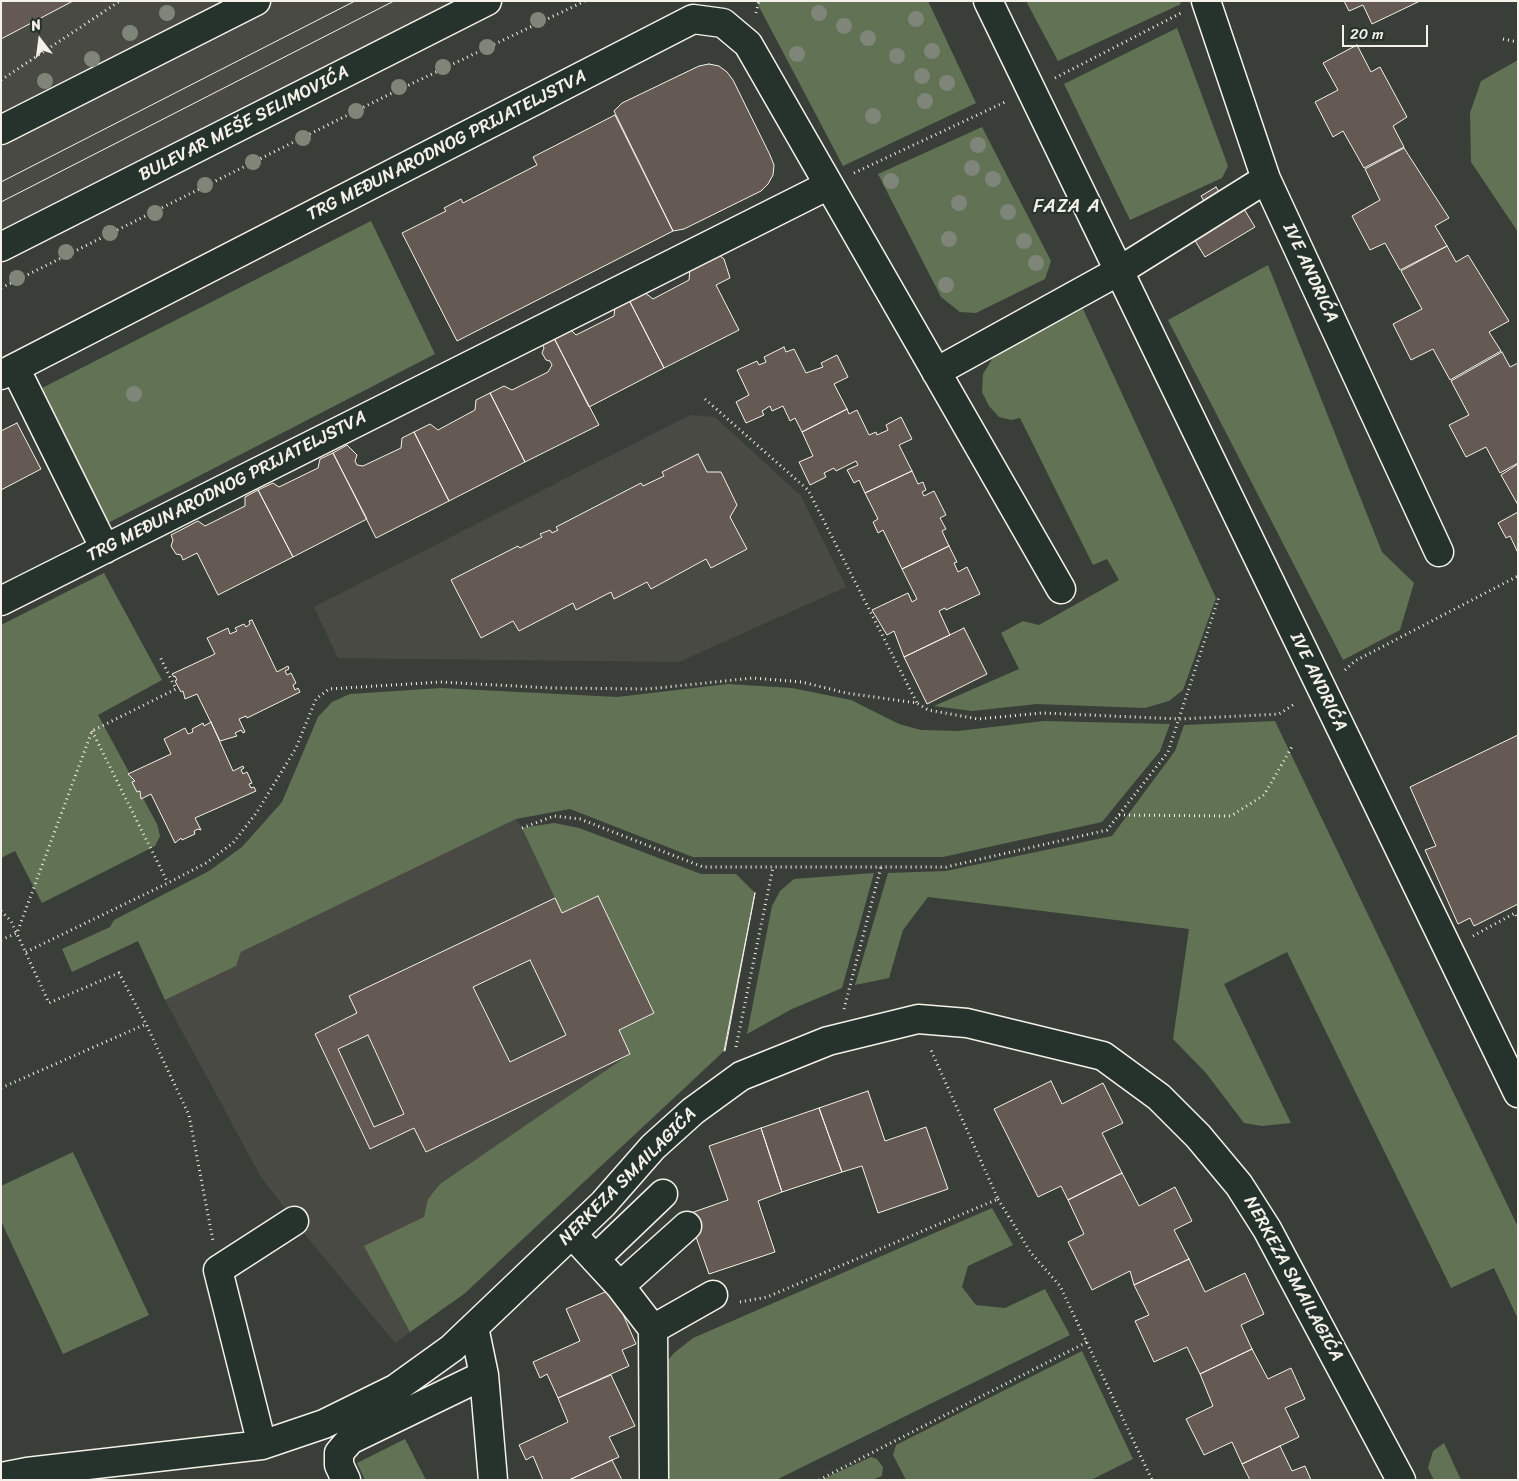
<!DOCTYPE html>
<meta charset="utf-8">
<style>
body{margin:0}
#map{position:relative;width:1519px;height:1481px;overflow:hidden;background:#393f38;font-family:Sriracha,sans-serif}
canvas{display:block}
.frame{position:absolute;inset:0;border:2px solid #f4f1e8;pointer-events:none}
.north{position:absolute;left:15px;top:15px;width:50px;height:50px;-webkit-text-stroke:4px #26332d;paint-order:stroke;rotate:345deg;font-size:14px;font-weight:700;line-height:20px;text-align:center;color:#f4f1e8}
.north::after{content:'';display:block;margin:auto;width:18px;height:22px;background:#f4f1e8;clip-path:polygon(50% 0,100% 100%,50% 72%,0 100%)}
.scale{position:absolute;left:1342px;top:25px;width:86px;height:22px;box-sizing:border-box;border:2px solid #f4f1e8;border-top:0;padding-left:6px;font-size:15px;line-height:18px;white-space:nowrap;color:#f4f1e8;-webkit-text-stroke:4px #26332d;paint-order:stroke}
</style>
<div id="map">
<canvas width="1519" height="1481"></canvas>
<div class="frame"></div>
<div class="north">N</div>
<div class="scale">20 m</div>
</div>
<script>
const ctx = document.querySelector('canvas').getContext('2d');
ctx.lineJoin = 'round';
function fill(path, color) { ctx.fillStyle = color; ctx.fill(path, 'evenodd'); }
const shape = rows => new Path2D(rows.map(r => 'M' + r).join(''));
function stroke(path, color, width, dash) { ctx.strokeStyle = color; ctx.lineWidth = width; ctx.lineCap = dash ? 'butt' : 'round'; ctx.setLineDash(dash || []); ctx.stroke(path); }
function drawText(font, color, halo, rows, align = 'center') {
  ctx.font = font + ' Sriracha,sans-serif'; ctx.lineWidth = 4; ctx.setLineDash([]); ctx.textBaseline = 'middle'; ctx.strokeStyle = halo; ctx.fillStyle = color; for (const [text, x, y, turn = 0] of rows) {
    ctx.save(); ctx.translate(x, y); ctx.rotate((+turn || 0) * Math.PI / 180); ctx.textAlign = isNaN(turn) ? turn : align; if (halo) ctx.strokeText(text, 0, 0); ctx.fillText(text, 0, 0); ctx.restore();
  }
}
fill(shape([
 [1,1,490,1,1,243],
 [690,415,715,417,801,496,846,587,679,662,338,658,314,607],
 [516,819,522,828,554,823,579,828,701,874,736,874,755,893,724,1051,464,1294,395,1343,302,1231,261,1177,165,1000,236,966,241,952]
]), '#494a43');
fill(shape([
 [756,1,928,1,976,103,843,166],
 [1026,1,1180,1,1181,4,1058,61],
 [1177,28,1228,166,1222,178,1130,220,1064,84],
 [1518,60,1518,232,1471,162,1470,113,1481,81],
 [982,127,1051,261,1045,279,976,313,960,312,941,297,878,174],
 [371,221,435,354,108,523,42,388],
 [1268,265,1382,552,1414,583,1400,630,1343,660,1168,320],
 [1083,309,1216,598,1183,690,1169,701,1145,708,1037,704,972,711,934,706,1019,669,1001,633,1023,621,1039,625,1119,580,1107,559,1093,565,1020,418,1011,420,999,417,989,406,982,392,983,374,994,356],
 [104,573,162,680,98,715,157,824,160,836,155,846,42,903,15,851,1,858,1,625],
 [728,684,792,688,851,700,899,724,921,730,958,731,1044,721,1170,724,1160,751,1102,822,943,857,693,857,570,809,516,819,241,952,236,966,165,1000,138,941,72,972,62,949,110,927,114,920,209,871,242,847,282,802,318,717,332,702,350,694,441,688,617,697],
 [1275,721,1518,1227,1518,1319,1494,1268,1451,1288,1287,952,1224,984,1291,1123,1262,1126,1244,1123,1206,1073,1173,1039,1189,929,928,897,903,930,889,978,855,985,888,873,946,871,1112,836,1175,751,1184,725],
 [554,823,579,828,701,874,736,874,755,893,724,1051,464,1294,410,1332,364,1246,424,1217,428,1199,440,1184,630,1054,619,1030,654,1013,598,896,562,913,522,828],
 [874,873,842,988,792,1009,747,1034,772,906,780,891,794,879],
 [73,1152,149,1315,63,1354,1,1221,1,1186],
 [992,1208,1013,1245,968,1266,962,1287,976,1305,1005,1308,1045,1289,1070,1335,776,1480,665,1480,658,1372,674,1353,693,1338],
 [1082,1351,1133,1459,1091,1480,906,1480,893,1455,896,1445],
 [405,1439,426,1480,365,1480,357,1463],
 [1444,1443,1461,1480,1434,1480,1428,1468,1433,1451],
 [871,1457,877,1459,883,1467,882,1476,872,1480,821,1480]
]), '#617255');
const building = shape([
 [1,1,73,1,1,39,1,1],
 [1344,1,1420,1,1372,24,1363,5,1349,11,1344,1],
 [1357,45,1371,72,1380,67,1407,117,1393,126,1404,147,1364,168,1343,131,1333,137,1315,102,1338,90,1323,63,1357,45],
 [709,64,719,66,727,72,733,80,770,155,774,165,773,175,768,184,761,191,684,229,673,231,614,111,622,103,699,66,709,64],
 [615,115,673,231,457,341,402,233,446,211,444,208,461,199,463,203,537,165,533,157,615,115],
 [1404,148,1449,218,1435,226,1447,246,1400,270,1385,243,1370,250,1352,216,1380,200,1365,169,1404,148],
 [1216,187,1223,198,1208,207,1201,196,1216,187],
 [1241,204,1255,227,1205,257,1191,234,1241,204],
 [1447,246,1456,262,1468,255,1509,321,1489,332,1501,351,1450,380,1433,349,1411,360,1393,324,1422,309,1401,271,1447,246],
 [718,254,724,259,730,278,716,285,739,330,664,368,629,300,644,292,653,299,689,280,690,268,718,254],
 [629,300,664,368,589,407,554,338,570,329,576,335,614,316,615,306,629,300],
 [554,338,599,425,525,462,490,393,504,386,512,390,548,372,552,365,550,361,546,360,542,353,544,348,542,344,554,338],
 [784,347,786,352,794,349,806,373,823,367,821,363,837,355,848,377,834,384,847,409,802,432,795,418,790,421,783,406,772,411,770,406,762,411,764,415,746,423,736,402,749,395,737,370,757,361,759,365,766,362,764,357,784,347],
 [1502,352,1510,367,1518,363,1518,463,1500,473,1486,447,1466,457,1449,425,1469,415,1451,381,1502,352],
 [490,393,525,462,449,501,414,432,430,424,438,430,475,410,476,400,490,393],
 [847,409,849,414,857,410,869,435,876,432,877,435,888,430,886,425,901,417,912,439,899,445,912,471,865,493,859,480,854,483,847,470,858,465,856,461,836,471,834,468,824,473,826,477,810,485,799,462,813,456,802,432,847,409],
 [17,423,41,469,1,490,1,431,17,423],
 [414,432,449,501,376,538,333,453,347,445,357,455,355,461,357,465,363,466,401,448,402,438,414,432],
 [333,453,367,519,293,557,258,490,273,483,279,487,318,468,320,459,333,453],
 [698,454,707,472,721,472,737,505,730,517,747,549,711,568,706,559,651,589,647,582,614,599,611,592,576,610,573,603,519,631,513,621,481,638,451,580,518,546,520,548,542,537,540,534,550,530,552,533,558,530,556,527,641,483,643,486,664,476,662,472,698,454],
 [1518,464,1518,505,1501,475,1518,464],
 [912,471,918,484,923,482,926,490,922,492,924,496,934,491,946,515,940,518,946,529,942,531,949,546,902,569,883,530,878,533,873,522,878,519,865,493,912,471],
 [258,490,293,557,218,595,197,553,183,560,181,555,176,554,171,546,173,540,171,535,198,521,205,526,245,506,245,497,258,490],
 [1518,512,1518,553,1510,536,1506,538,1498,523,1518,512],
 [949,546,957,562,954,563,958,572,967,567,980,594,946,610,945,608,939,611,950,635,904,657,894,631,887,635,872,610,908,593,912,602,917,599,902,569,949,546],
 [252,620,277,672,288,666,289,669,285,671,287,675,291,673,296,683,293,685,295,690,298,688,300,692,247,718,246,716,239,719,245,732,243,733,241,730,235,733,237,736,220,741,197,694,185,699,183,691,181,692,175,681,177,680,175,676,174,677,172,674,215,654,207,638,228,628,230,634,237,631,235,628,244,624,246,627,250,624,249,621,252,620],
 [964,628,987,674,927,704,904,657,964,628],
 [211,722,233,771,243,766,244,768,241,770,243,774,247,772,252,783,249,784,251,788,254,787,256,791,195,818,201,830,198,829,194,831,195,834,182,840,181,838,175,843,151,794,141,799,140,791,137,792,132,782,135,781,128,774,171,754,164,739,185,728,188,734,193,732,192,729,203,723,204,726,211,722],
 [1518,735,1518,904,1474,926,1470,918,1458,924,1425,850,1436,846,1410,787,1518,735],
 [755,893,725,1051,724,1051,755,893],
 [598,896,654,1013,619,1030,630,1054,426,1152,414,1128,370,1149,315,1034,357,1013,349,996,555,898,562,913,598,896],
 [530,960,566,1035,510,1062,473,987,530,960],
 [368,1035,404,1114,374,1127,338,1049,368,1035],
 [1051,1081,1062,1104,1103,1083,1123,1123,1102,1133,1122,1173,1068,1200,1061,1186,1038,1197,994,1109,1051,1081],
 [868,1091,885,1141,926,1127,948,1189,878,1213,862,1166,842,1172,819,1108,868,1091],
 [819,1108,842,1172,782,1192,761,1128,819,1108],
 [761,1128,782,1192,758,1201,775,1252,709,1274,688,1214,728,1200,709,1146,761,1128],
 [1122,1173,1139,1206,1175,1187,1192,1221,1174,1230,1189,1259,1134,1285,1130,1271,1092,1290,1068,1242,1084,1234,1068,1200,1122,1173],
 [1189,1259,1205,1292,1245,1273,1264,1314,1241,1325,1252,1349,1200,1374,1187,1347,1154,1362,1135,1321,1149,1315,1134,1285,1189,1259],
 [612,1289,636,1344,622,1350,629,1366,558,1398,547,1374,540,1378,533,1362,580,1341,566,1309,612,1289],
 [1252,1349,1268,1379,1291,1368,1305,1399,1285,1408,1299,1437,1242,1464,1232,1442,1204,1455,1186,1419,1213,1406,1200,1374,1252,1349],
 [611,1375,635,1426,609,1437,619,1457,569,1480,543,1480,533,1456,526,1460,519,1445,568,1422,558,1398,611,1375],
 [1280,1446,1292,1471,1305,1466,1311,1480,1250,1480,1242,1464,1280,1446],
 [612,1460,622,1480,569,1480,612,1460]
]);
fill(building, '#655a53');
stroke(building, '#f4f1e8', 1);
const minor = shape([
 [1206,1,1266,179,1439,552],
 [15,368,105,549],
 [936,372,1119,271,1266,179],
 [1,375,693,19,723,23,748,44,1061,589],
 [1,601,829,185],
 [572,1234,620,1286,653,1329,713,1295],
 [595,1259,663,1194],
 [620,1286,687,1226],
 [474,1327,484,1375,493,1480],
 [653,1329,654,1480],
 [262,1445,218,1270,294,1221],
 [1,1477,27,1472,262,1445,324,1424,395,1389,452,1348,603,1204,653,1147,693,1111,741,1076,828,1041,918,1019,967,1023,1103,1056,1159,1097,1198,1136,1239,1185,1267,1229,1401,1480],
 [346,1480,339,1465,339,1453,350,1440,484,1375]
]);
const major = shape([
 [988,1,1518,1093],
 [1,130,256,1],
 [1,247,487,1]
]);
stroke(minor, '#f4f1e8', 31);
stroke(major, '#f4f1e8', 31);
stroke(shape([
 [756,13,759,1],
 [1503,39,1518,42],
 [1055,78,1181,13],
 [1,80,120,1],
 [854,173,1005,102],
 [1,288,388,95,585,1],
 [705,399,808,490,917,703],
 [1345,670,1355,661,1518,576],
 [92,731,168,883],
 [1119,815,1231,816,1264,795,1293,745],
 [522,828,554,816,580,819,703,867,946,867,1107,830,1168,752,1219,597],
 [1,911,11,921,49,1003,119,973,146,1024,189,1115,213,1241],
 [1473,936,1515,913,1518,919],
 [1,940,17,933,92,731,176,689,159,655],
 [26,952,168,883,206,863,233,843,257,812,296,748,316,699,329,689,440,682,552,688,648,689,753,678,802,682,846,693,917,703,928,710,978,719,1042,713,1180,719,1279,714,1293,705],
 [844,1009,881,867],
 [736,1047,773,867],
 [1,1088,146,1024],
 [998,1199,1031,1253,1060,1286,1152,1480],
 [740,1302,767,1297,998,1199,930,1048],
 [819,1480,1087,1342]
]), '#f4f1e8', 3, [1, 4]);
stroke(minor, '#26332d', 28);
stroke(major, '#26332d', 28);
stroke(shape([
 [1,182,355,1],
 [1,202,394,1]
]), '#f4f1e8', 1);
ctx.fillStyle = '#7f8578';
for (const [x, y] of [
 [167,13],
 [819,13],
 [916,19],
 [538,20],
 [844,26],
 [130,33],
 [868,38],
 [487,47],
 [932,51],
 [797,54],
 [897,56],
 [92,59],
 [443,67],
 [922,76],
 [45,81],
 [947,83],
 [399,87],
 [925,101],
 [356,111],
 [873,116],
 [303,138],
 [978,145],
 [253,162],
 [972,168],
 [993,179],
 [891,181],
 [205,185],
 [959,203],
 [1008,212],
 [155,213],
 [110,233],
 [949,239],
 [1024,241],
 [66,252],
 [1036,263],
 [17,278],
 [946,285],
 [134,394]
]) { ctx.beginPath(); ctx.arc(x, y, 8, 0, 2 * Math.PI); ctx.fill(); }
drawText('18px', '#f4f1e8', '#26332d', [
 ["BULEVAR MEŠE SELIMOVIĆA",244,124,-27],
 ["TRG MEĐUNARODNOG PRIJATELJSTVA",447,146,-27],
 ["IVE ANDRIĆA",1310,273,65],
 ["TRG MEĐUNARODNOG PRIJATELJSTVA",227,487,-27],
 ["IVE ANDRIĆA",1318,682,64],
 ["NERKEZA SMAILAGIĆA",628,1177,-45],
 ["NERKEZA SMAILAGIĆA",1293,1279,61]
]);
ctx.letterSpacing = '1px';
drawText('19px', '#f4f1e8', '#26332d', [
 ["FAZA A",1067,207]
]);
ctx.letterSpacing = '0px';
</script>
